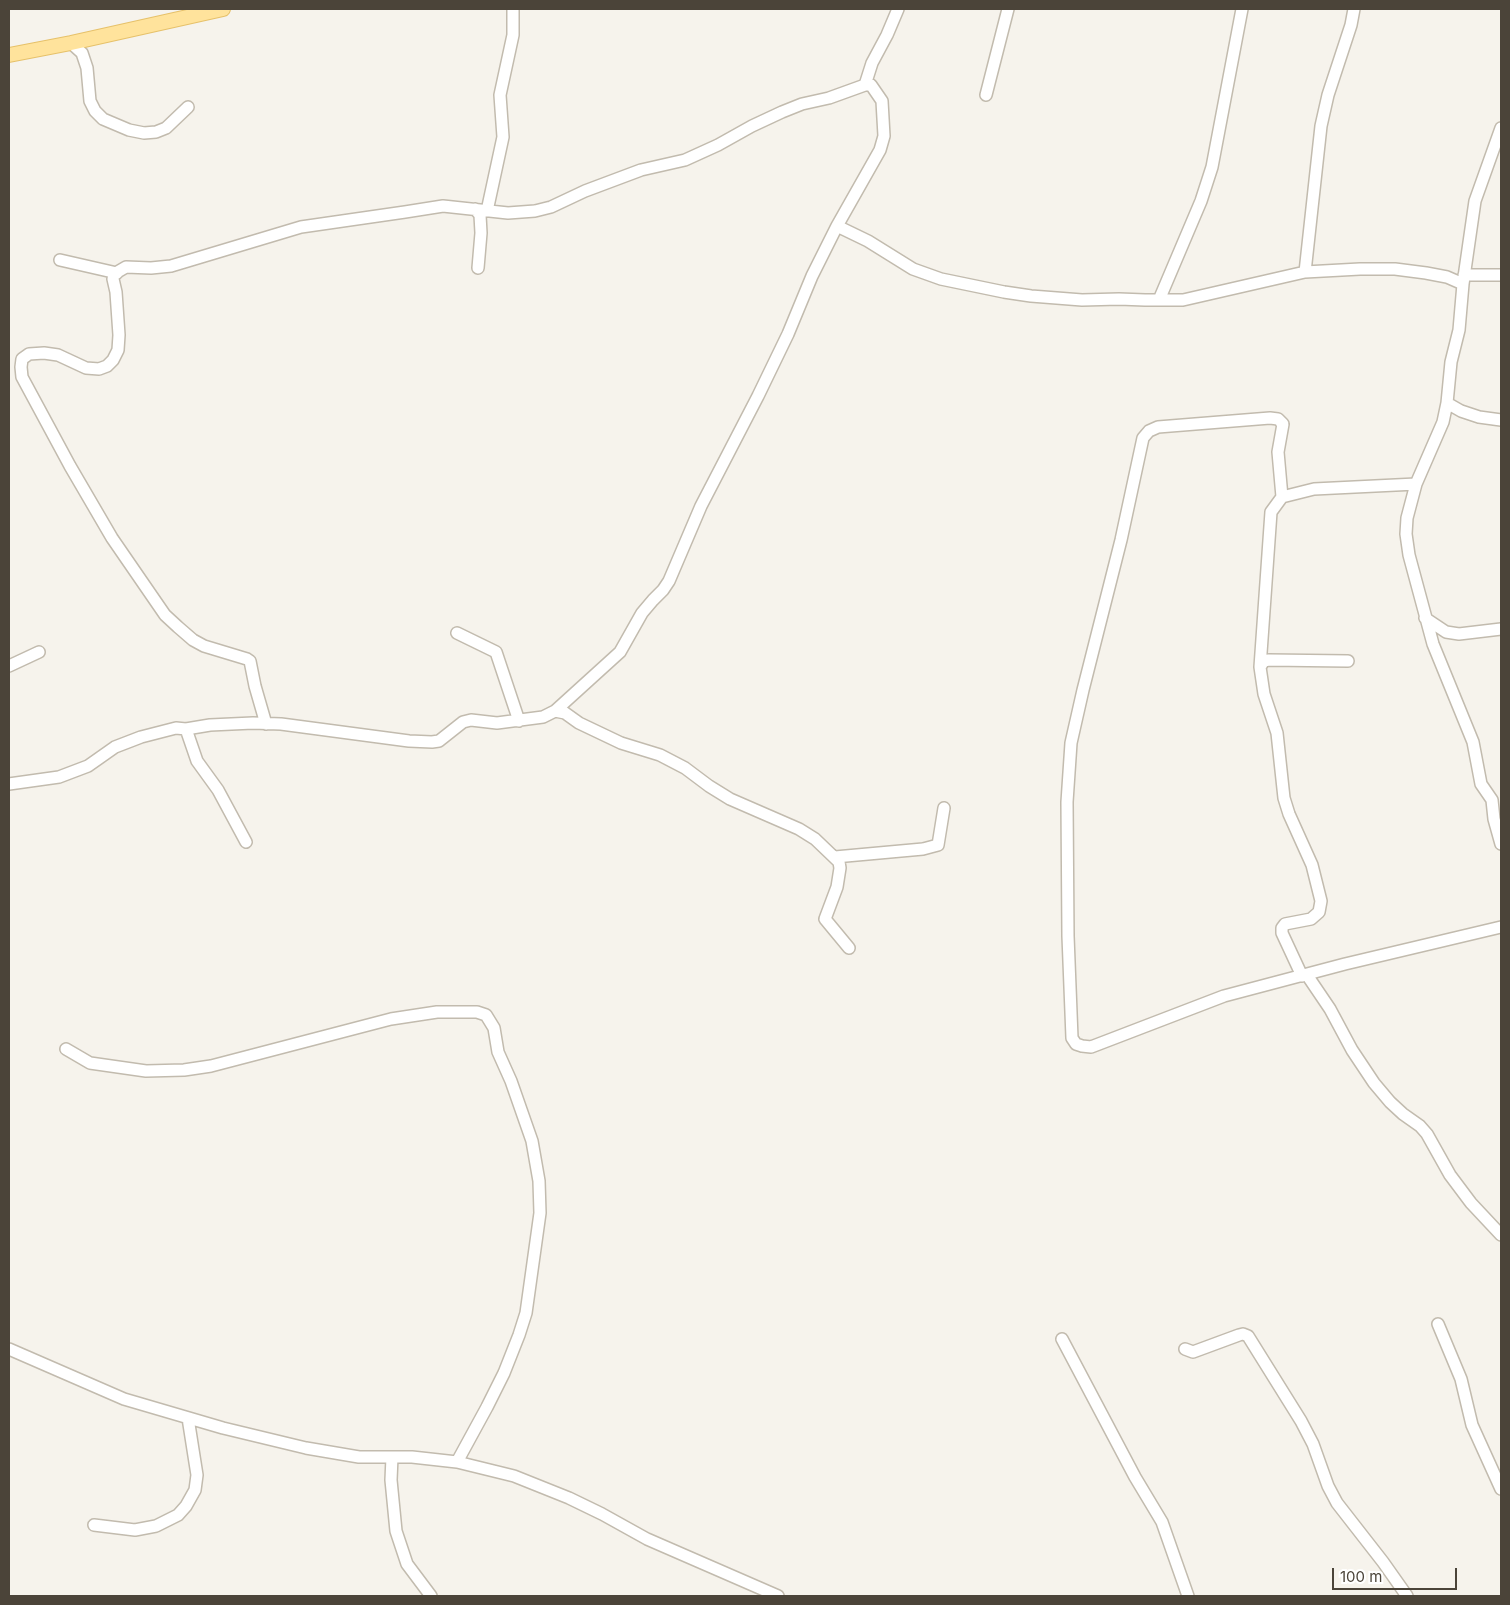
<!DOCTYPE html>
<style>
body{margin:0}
#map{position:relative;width:1510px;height:1605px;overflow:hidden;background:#f6f3ec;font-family:Inter,sans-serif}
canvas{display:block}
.frame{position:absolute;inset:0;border:10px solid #4b4439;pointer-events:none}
.scale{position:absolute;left:1332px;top:1568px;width:125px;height:22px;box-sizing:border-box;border:2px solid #4b4439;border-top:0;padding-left:6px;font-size:15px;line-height:18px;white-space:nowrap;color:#4b4439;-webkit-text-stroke:4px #fff;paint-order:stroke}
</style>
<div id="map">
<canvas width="1510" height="1605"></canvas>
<div class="frame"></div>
<div class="scale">100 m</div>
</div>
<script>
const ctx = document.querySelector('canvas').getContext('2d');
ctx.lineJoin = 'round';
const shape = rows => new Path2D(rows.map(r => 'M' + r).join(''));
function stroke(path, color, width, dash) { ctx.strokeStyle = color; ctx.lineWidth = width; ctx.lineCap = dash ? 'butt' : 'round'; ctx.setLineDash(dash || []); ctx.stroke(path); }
const minor = shape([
 [71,43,82,53,87,68,90,101,95,111,103,119,129,130,144,133,156,132,166,128,188,107],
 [986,95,1008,9],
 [1501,128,1475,201,1463,284,1459,330,1451,362,1447,403,1443,422,1416,484,1407,518,1406,534,1409,555,1433,644,1473,742,1481,784,1492,800,1494,819,1501,844],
 [475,209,480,215,481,233,478,268],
 [487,211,503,137,500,95,513,35,513,9],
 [837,226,868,241,913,269,941,279,1004,292,1031,296,1082,300,1119,299,1145,300,1183,300,1305,272,1360,269,1395,269,1426,273,1447,277,1463,284],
 [60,260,117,273],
 [1305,272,1321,126,1328,95,1351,25,1354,9],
 [1464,275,1501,275],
 [1159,300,1201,201,1212,167,1242,9],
 [1447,403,1461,411,1479,417,1501,420],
 [1416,484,1314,489,1282,497,1278,452,1283,424,1278,419,1270,418,1158,427,1149,431,1143,438,1121,540,1083,690,1071,743,1067,802,1068,936,1072,1038,1076,1044,1082,1046,1091,1047,1224,996,1345,964,1501,927],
 [1425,618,1446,632,1459,634,1501,629],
 [457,633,496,652,519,721],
 [9,666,39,652],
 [1260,667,1271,512,1282,497],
 [555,711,565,713,579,723,621,743,660,755,685,768,709,786,730,799,799,829,815,839,839,862,840,868,837,887,825,919,849,948],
 [266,724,255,686,250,661,247,659,204,646,193,640,178,627,165,615,112,538,70,466,22,377,21,367,22,359,29,354,44,353,58,355,86,368,99,369,107,366,113,360,118,350,119,335,116,292,113,279,114,274,126,267,151,268,171,266,301,227,405,212,443,206,508,213,535,211,551,207,585,191,641,170,685,160,718,145,752,126,782,112,802,104,829,98,865,85,872,63,887,35,898,9],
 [186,729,197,761,218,790,246,842],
 [9,784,59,777,88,766,115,747,141,737,176,728,186,729,210,725,253,723,281,724,409,741,432,742,439,741,463,722,471,720,497,723,543,717,555,711,620,652,642,613,653,600,663,590,669,581,701,506,758,396,788,334,812,276,837,226,880,150,884,136,882,101,871,85,865,85],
 [835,857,923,849,938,845,944,808],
 [1307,975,1330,1009,1352,1050,1374,1083,1390,1102,1403,1114,1420,1126,1427,1134,1450,1175,1471,1203,1501,1235],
 [1302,976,1282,933,1282,928,1285,924,1311,919,1319,912,1321,901,1312,865,1289,814,1284,798,1277,733,1264,694,1260,667,1264,661,1269,660,1348,661],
 [66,1049,90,1063,146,1071,184,1070,211,1066,391,1019,437,1012,477,1012,486,1015,494,1028,498,1052,511,1081,532,1141,539,1181,540,1213,526,1313,519,1335,504,1373,487,1407,457,1462],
 [1438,1324,1461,1379,1472,1425,1501,1489],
 [1062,1339,1135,1477,1162,1522,1188,1596],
 [9,1349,124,1399,223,1428,306,1448,359,1457,412,1457,457,1462,514,1476,569,1498,602,1514,647,1539,778,1596],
 [1185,1349,1193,1352,1239,1335,1243,1334,1248,1336,1301,1421,1313,1444,1328,1486,1337,1503,1383,1562,1407,1596],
 [392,1457,391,1480,396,1531,407,1564,431,1596],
 [94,1525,135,1530,156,1526,178,1515,186,1506,195,1490,197,1475,188,1418]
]);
const major = shape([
 [9,55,71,43,223,9]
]);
stroke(minor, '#c2bbae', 14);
stroke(major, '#e6c16a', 16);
stroke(minor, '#fff', 11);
stroke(major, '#ffe39c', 14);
</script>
